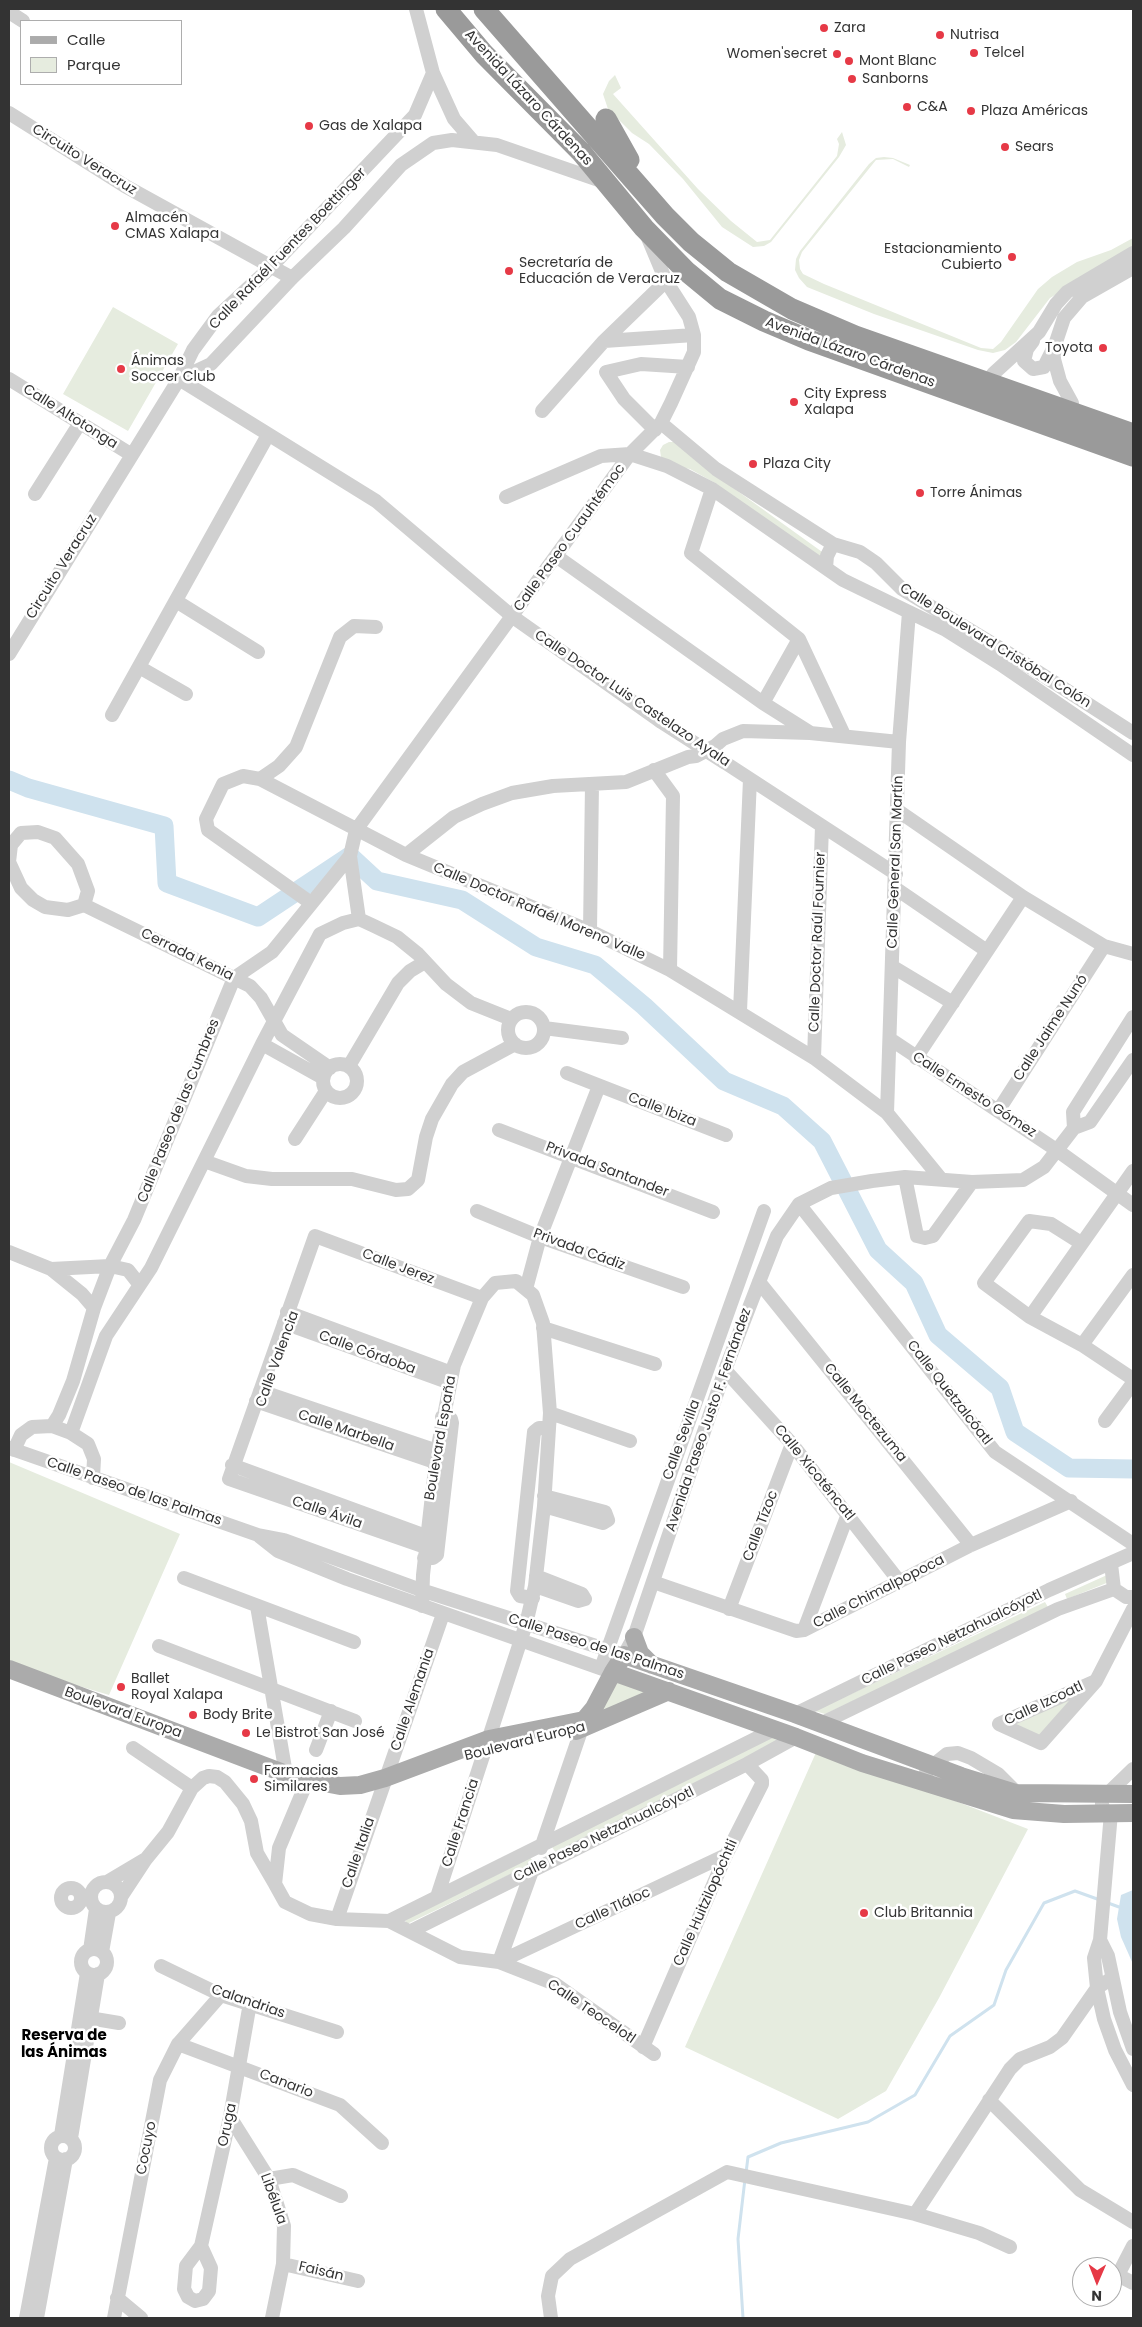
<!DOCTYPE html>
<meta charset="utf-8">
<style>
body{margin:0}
#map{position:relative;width:1142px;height:2327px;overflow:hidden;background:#fff;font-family:Poppins,sans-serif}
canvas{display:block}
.frame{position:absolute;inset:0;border:10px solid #333;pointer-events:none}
.legend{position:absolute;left:20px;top:20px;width:162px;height:65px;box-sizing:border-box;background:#fff;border:1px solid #adadad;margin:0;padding:6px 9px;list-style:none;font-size:15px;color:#333}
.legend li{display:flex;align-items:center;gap:10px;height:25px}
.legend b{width:25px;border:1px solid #adadad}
.north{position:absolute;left:1072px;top:2257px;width:50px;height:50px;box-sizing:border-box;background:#fff;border:1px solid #adadad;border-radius:50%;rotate:181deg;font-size:14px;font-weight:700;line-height:20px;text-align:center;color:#333}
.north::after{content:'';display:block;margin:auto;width:18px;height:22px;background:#e63946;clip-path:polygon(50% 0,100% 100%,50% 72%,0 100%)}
</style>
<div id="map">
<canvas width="1142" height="2327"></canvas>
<div class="frame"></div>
<ul class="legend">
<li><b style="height:6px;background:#ababab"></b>Calle</li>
<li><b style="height:14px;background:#e6ecdf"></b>Parque</li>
</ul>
<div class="north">N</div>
</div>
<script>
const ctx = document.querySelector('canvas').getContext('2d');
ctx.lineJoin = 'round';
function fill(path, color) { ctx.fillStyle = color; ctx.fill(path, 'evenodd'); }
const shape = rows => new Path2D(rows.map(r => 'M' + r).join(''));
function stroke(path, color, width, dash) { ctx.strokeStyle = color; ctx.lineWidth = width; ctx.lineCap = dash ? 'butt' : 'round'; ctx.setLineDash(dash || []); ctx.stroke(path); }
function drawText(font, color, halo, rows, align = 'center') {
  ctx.font = font + ' Poppins,sans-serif'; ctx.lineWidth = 5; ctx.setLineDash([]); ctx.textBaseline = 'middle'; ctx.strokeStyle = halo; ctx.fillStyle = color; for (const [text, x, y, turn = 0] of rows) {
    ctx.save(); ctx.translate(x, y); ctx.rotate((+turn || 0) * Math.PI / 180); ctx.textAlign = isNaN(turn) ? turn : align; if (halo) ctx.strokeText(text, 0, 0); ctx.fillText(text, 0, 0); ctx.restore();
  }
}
fill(shape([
 [615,75,621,88,613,94,698,189,731,221,757,242,770,240,837,156,839,144,837,139,842,132,846,145,839,157,771,242,764,246,753,247,722,227,683,179,649,144,632,133,608,109,603,94,609,81],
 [884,157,893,158,910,165,909,167,893,159,876,160,802,252,799,260,800,269,803,274,824,284,981,348,993,349,1001,342,1038,289,1052,277,1077,262,1111,250,1133,238,1133,249,1050,298,1016,342,1005,350,993,353,978,350,874,314,807,287,799,278,795,270,796,259,800,251,869,164,876,158],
 [113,307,178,344,128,431,63,394],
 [669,442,675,442,718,477,825,554,821,560,715,483,690,469,678,467,661,457,660,450,663,445],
 [9,1462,180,1534,109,1695,9,1665],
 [1107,1575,1109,1582,1067,1599,1065,1594],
 [1045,1602,1049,1609,825,1714,815,1711],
 [620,1682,649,1691,601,1713,613,1684],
 [1077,1695,1038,1739,1012,1726],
 [771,1737,779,1741,556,1853,552,1847],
 [818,1748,1028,1829,939,1998,886,2091,838,2119,685,2047],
 [530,1857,534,1863,407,1924,404,1918]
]), '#e6ecdf');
fill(shape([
 [1133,1890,1133,1964,1121,1937,1117,1919,1121,1895]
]), '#cfe2ee');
stroke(shape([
 [1108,1903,1119,1907],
 [746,2173,748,2157,781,2143,868,2122,915,2095,950,2036,994,2005,1006,1970,1044,1903,1075,1891,1100,1900],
 [743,2318,738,2239,745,2179]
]), '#cfe2ee', 3);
stroke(shape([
 [9,780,28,788,164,826,167,883,258,917,350,856,377,881,462,900,536,947,595,965,644,1006,724,1081,783,1106,822,1141,878,1250,914,1283,938,1335,1000,1388,1015,1432,1069,1468,1133,1469]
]), '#cfe2ee', 19);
stroke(shape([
 [416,9,433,73,454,119,473,141],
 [9,12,23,21],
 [9,113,125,186,292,278],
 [604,341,694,335],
 [1033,341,1027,349,1024,361,1033,369,1044,367,1053,349],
 [993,374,1039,332,1056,304,1067,292,1133,253],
 [9,379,132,455],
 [179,379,376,501,513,617,660,721],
 [179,379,211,364,292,278,344,228,401,165,433,143,452,140,497,145,604,182],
 [1072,403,1060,381,1054,359,1055,345,1064,318,1082,297,1133,268],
 [542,411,604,341,666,281],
 [661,423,716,469,833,544,860,552,876,563,902,589,1013,656,1133,733],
 [655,430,624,399,606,372,641,364,688,367],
 [712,489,691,553,799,639,844,735],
 [35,494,80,423],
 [506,497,601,456,630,454,667,466,712,489,843,580,946,630,1000,664,1133,755],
 [556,556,763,703,809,732],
 [826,568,827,556,833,544],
 [176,601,258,652],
 [9,654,179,379,193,350,218,316,272,266,415,115,433,73],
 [139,667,186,694],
 [763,703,799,639],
 [112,715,268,435],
 [724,762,896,874],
 [654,770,673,796,670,970],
 [260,779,279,766,296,747,340,637,354,626,376,627],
 [897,810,1023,897,1104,946,1133,954],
 [406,855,454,817,482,804,512,793,553,786,626,782,688,757,696,756,715,746,723,739,743,731,810,733,899,742],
 [350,856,359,919],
 [895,888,987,951],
 [311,903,208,830,206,819,223,784,243,776,260,779,406,855,590,931,670,970,814,1058,887,1113,941,1179],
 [84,905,88,891,78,864,55,838,38,832,21,833,11,845,9,862,21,888,33,900,45,907,68,910,84,905,250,986,261,998,282,1035,330,1068],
 [590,931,592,784],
 [893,967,953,1003],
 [740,1011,750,779],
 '508 1030a18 18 0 1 1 36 0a18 18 0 1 1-36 0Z',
 [544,1028,622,1038],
 [890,1039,1058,1151,1133,1205],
 [262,1044,323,1078],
 [814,1058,822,826],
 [916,1058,1023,897],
 '323 1081a17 17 0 1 1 34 0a17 17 0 1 1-34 0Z',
 [349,1066,398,983,410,971,425,962],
 [567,1073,726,1135],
 [998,1111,1104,946],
 [887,1113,899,742,909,612],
 [1074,1128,1073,1112,1133,1017],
 [499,1130,713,1212],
 [295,1139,326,1091],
 [204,1161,246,1176,272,1179,352,1179,396,1190,408,1189,418,1180,426,1137,432,1119,452,1084,463,1072,515,1044],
 [905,1177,917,1236,925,1238,933,1236,972,1182],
 [799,1204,995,1452,1133,1544],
 [477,1211,540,1237,683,1287],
 [1081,1243,1051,1224,1029,1221,984,1283,1030,1317,1082,1345,1133,1379],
 [9,1252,51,1269,82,1294,94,1308],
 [51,1269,110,1266,128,1270,139,1284],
 [759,1282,971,1545],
 [526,1289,540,1237,599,1086],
 [287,1312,452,1373],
 [1030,1317,1133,1171],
 [284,1323,450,1383],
 [543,1328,655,1364],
 [1082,1345,1133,1275],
 [725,1370,792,1444,899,1581],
 [260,1391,437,1451],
 [256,1401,435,1462],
 [550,1413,630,1441],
 [1105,1421,1133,1383],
 [52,1426,59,1415,73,1381,94,1308,110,1266,134,1220,234,978,272,952,350,856,356,830,630,454,661,423,671,403,694,352,694,335,689,317,666,281,648,238],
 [71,1433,106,1336,151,1268,262,1044,320,934,343,923,359,919,372,925,397,937,418,954,446,984,471,1003,511,1019],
 [9,1448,258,1535,284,1540,421,1590,624,1655,634,1637,725,1370,759,1282,777,1236,799,1204,831,1188,872,1181,905,1177,972,1182,1023,1180,1044,1167,1074,1128,1090,1122,1133,1060],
 [14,1450,21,1435,32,1427,52,1426,71,1433,88,1444,94,1459,93,1478],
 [232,1465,426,1536],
 [544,1506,603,1523,608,1520,605,1512,544,1496],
 [259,1536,278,1551,347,1579,608,1671],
 [425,1547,229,1479,315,1236,482,1298],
 [424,1558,433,1558,437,1555,452,1423,451,1419,442,1417],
 [1111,1564,1114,1589,1126,1597,1133,1597],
 [184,1578,354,1642],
 [653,1582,796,1631,804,1630,971,1545,1071,1501],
 [535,1586,578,1601,585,1599,582,1594,536,1576],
 [533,1598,520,1596,517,1591,534,1432,539,1428,549,1428],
 [257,1606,286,1774],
 [422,1606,423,1575,437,1451,454,1365,482,1298,495,1283,516,1281,533,1295,543,1323,550,1413,544,1506,535,1586,526,1624,437,1897],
 [729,1609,792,1444],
 [804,1630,848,1514],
 [159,1646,355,1721],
 [601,1668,764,1211],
 [1096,1681,999,1724,1041,1743,1096,1681,1133,1609],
 [795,1714,1049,1590,1133,1553],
 [820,1724,1058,1609,1114,1589],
 [133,1748,192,1788],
 [316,1750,331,1711],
 [308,1779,279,1848,275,1884,285,1902,310,1914,337,1919,389,1921,460,1957,499,1962,555,1984,654,2054],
 [919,1782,932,1766,947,1754,958,1753,971,1758,998,1774,1016,1792],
 [1111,1813,1100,1940,1094,1958,1097,1988,1104,2019,1115,2050,1133,2085],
 [1111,1813,1104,1810,1102,1805,1102,1799,1133,1769],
 [541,1848,584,1722],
 '91 1897a15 15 0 1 1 30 0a15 15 0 1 1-30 0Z',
 [107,1882,144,1860],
 '61 1898a10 10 0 1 1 20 0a10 10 0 1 1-20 0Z',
 [121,1897,146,1859,168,1832,192,1788,203,1778,209,1776,217,1777,225,1782,243,1804,251,1821,257,1853,275,1884],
 [337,1919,443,1614],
 [389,1921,773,1730],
 [411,1931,747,1764,796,1737],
 [1100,1940,1108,1956,1120,2012,1133,2049],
 '81 1962a13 13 0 1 1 26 0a13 13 0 1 1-26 0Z',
 [90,1950,96,1909],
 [102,1952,109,1913],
 [499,1962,533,1868],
 [499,1962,726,1855],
 [161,1966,221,1995,337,2032],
 [89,2018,119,2023],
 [178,2044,340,2105,382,2143],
 [643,2047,726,1855,762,1784,762,1780,747,1764],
 [989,2100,1080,2190,1133,2222],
 [230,2117,269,2179,284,2226,283,2264,272,2318],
 [61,2135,87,1973],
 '51 2148a12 12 0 1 1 24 0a12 12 0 1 1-24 0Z',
 [71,2138,98,1974],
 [269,2179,293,2175,341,2196],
 [915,2214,1010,2069,1020,2059,1050,2047,1062,2038,1097,1988,1112,1978],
 [201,2246,211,2268,209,2291,203,2299,195,2301,188,2297,184,2289,186,2266,201,2246,230,2117,250,2003],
 [283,2264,358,2281],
 [1099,2266,1102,2267],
 [1112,2272,1133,2283],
 [1118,2275,1133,2246],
 [117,2298,141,2318],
 [26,2318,56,2158],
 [37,2318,66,2159],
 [114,2318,160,2080,178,2044,221,1995],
 [551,2318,548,2296,552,2276,570,2259,727,2172,915,2214,979,2233,1010,2247]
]), '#d0d0d0', 14);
stroke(shape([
 [634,1637,640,1653,652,1665],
 [9,1669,286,1774,301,1784],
 [613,1672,796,1737,862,1763,1013,1810,1064,1814,1133,1813],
 [576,1731,669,1691],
 [293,1777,340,1786,360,1785,385,1778,489,1739,584,1720,594,1708,613,1672,624,1655,795,1714,961,1776,1016,1793,1133,1794]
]), '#ababab', 18);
stroke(shape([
 [446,9,484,54,581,152,644,228,686,271,720,299,764,321,809,340,1133,456],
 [484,9,665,216,691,242,728,272,792,309,855,336,1133,434],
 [606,119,629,160]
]), '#9a9a9a', 21);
stroke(shape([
 [660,721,724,762]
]), '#d0d0d0', 14);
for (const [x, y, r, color] of [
 [824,28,5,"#e63946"],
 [940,35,5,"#e63946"],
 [974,53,5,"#e63946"],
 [837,54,5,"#e63946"],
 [849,61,5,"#e63946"],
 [852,79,5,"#e63946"],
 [907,107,5,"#e63946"],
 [971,111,5,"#e63946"],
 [309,126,5,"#e63946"],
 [1005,147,5,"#e63946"],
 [115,226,5,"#e63946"],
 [1012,257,5,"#e63946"],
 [509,271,5,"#e63946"],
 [1103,348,5,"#e63946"],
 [121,369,5,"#e63946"],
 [794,402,5,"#e63946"],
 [753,464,5,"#e63946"],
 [920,493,5,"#e63946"],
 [121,1687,5,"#e63946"],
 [193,1715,5,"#e63946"],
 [246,1733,5,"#e63946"],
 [254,1779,5,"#e63946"],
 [864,1913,5,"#e63946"]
]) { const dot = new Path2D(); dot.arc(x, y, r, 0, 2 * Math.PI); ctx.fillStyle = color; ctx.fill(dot); stroke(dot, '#fff', 2); }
drawText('14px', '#333', '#fff', [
 ["Zara",834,28],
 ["Nutrisa",950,35],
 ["Telcel",984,53],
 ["Women'secret",827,54,"right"],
 ["Mont Blanc",859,61],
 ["Sanborns",862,79],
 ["C&A",917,107],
 ["Plaza Américas",981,111],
 ["Gas de Xalapa",319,126],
 ["Sears",1015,147],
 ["Almacén",125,218],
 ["CMAS Xalapa",125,234],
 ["Estacionamiento",1002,249,"right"],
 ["Cubierto",1002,265,"right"],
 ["Secretaría de",519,263],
 ["Educación de Veracruz",519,279],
 ["Toyota",1093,348,"right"],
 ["Ánimas",131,361],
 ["Soccer Club",131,377],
 ["City Express",804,394],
 ["Xalapa",804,410],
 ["Plaza City",763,464],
 ["Torre Ánimas",930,493],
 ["Ballet",131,1679],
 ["Royal Xalapa",131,1695],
 ["Body Brite",203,1715],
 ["Le Bistrot San José",256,1733],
 ["Farmacias",264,1771],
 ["Similares",264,1787],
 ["Club Britannia",874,1913]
], 'left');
drawText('14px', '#333', '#fff', [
 ["Avenida Lázaro Cárdenas",528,98,47],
 ["Circuito Veracruz",84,160,32],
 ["Calle Rafaél Fuentes Boettinger",288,249,-46],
 ["Avenida Lázaro Cárdenas",850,353,20],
 ["Calle Altotonga",70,417,32],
 ["Calle Paseo Cuauhtémoc",570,538,-54],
 ["Circuito Veracruz",62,567,-58],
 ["Calle Boulevard Cristóbal Colón",995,646,32],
 ["Calle Doctor Luis Castelazo Ayala",632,699,34],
 ["Calle General San Martín",896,862,-88],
 ["Calle Doctor Rafaél Moreno Valle",539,912,23],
 ["Calle Doctor Raúl Fournier",818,942,-88],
 ["Cerrada Kenia",187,955,26],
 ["Calle Jaime Nunó",1051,1028,-57],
 ["Calle Ernesto Gómez",974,1095,33],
 ["Calle Ibiza",662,1110,21],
 ["Calle Paseo de las Cumbres",179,1111,-68],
 ["Privada Santander",607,1170,21],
 ["Privada Cádiz",579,1250,20],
 ["Calle Jerez",398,1267,21],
 ["Calle Córdoba",367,1353,20],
 ["Calle Valencia",278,1359,-70],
 ["Calle Quetzalcóatl",949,1393,52],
 ["Calle Moctezuma",865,1413,51],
 ["Avenida Paseo Justo F. Fernández",709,1420,-71],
 ["Calle Marbella",346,1431,19],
 ["Boulevard España",441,1438,-80],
 ["Calle Sevilla",682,1440,-70],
 ["Calle Xicoténcatl",814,1473,51],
 ["Calle Paseo de las Palmas",134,1492,19],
 ["Calle Ávila",327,1513,19],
 ["Calle Tízoc",761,1526,-69],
 ["Calle Chimalpopoca",879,1592,-27],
 ["Calle Paseo Netzahualcóyotl",952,1638,-26],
 ["Calle Paseo de las Palmas",596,1647,18],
 ["Calle Alemania",413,1700,-71],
 ["Calle Izcoatl",1044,1704,-25],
 ["Boulevard Europa",123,1713,20],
 ["Boulevard Europa",525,1742,-14],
 ["Calle Francia",461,1823,-72],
 ["Calle Paseo Netzahualcóyotl",604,1835,-26],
 ["Calle Italia",359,1853,-71],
 ["Calle Huitzilopóchtli",706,1903,-66],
 ["Calle Tláloc",613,1909,-25],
 ["Calandrias",248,2002,19],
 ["Calle Teocelotl",591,2012,34],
 ["Canario",286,2084,21],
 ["Oruga",228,2125,-78],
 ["Cocuyo",147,2148,-79],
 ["Libélula",273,2199,70],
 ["Faisán",321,2272,13]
]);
drawText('bold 15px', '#000', '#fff', [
 ["Reserva de",64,2036],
 ["las Ánimas",64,2053]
]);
</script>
